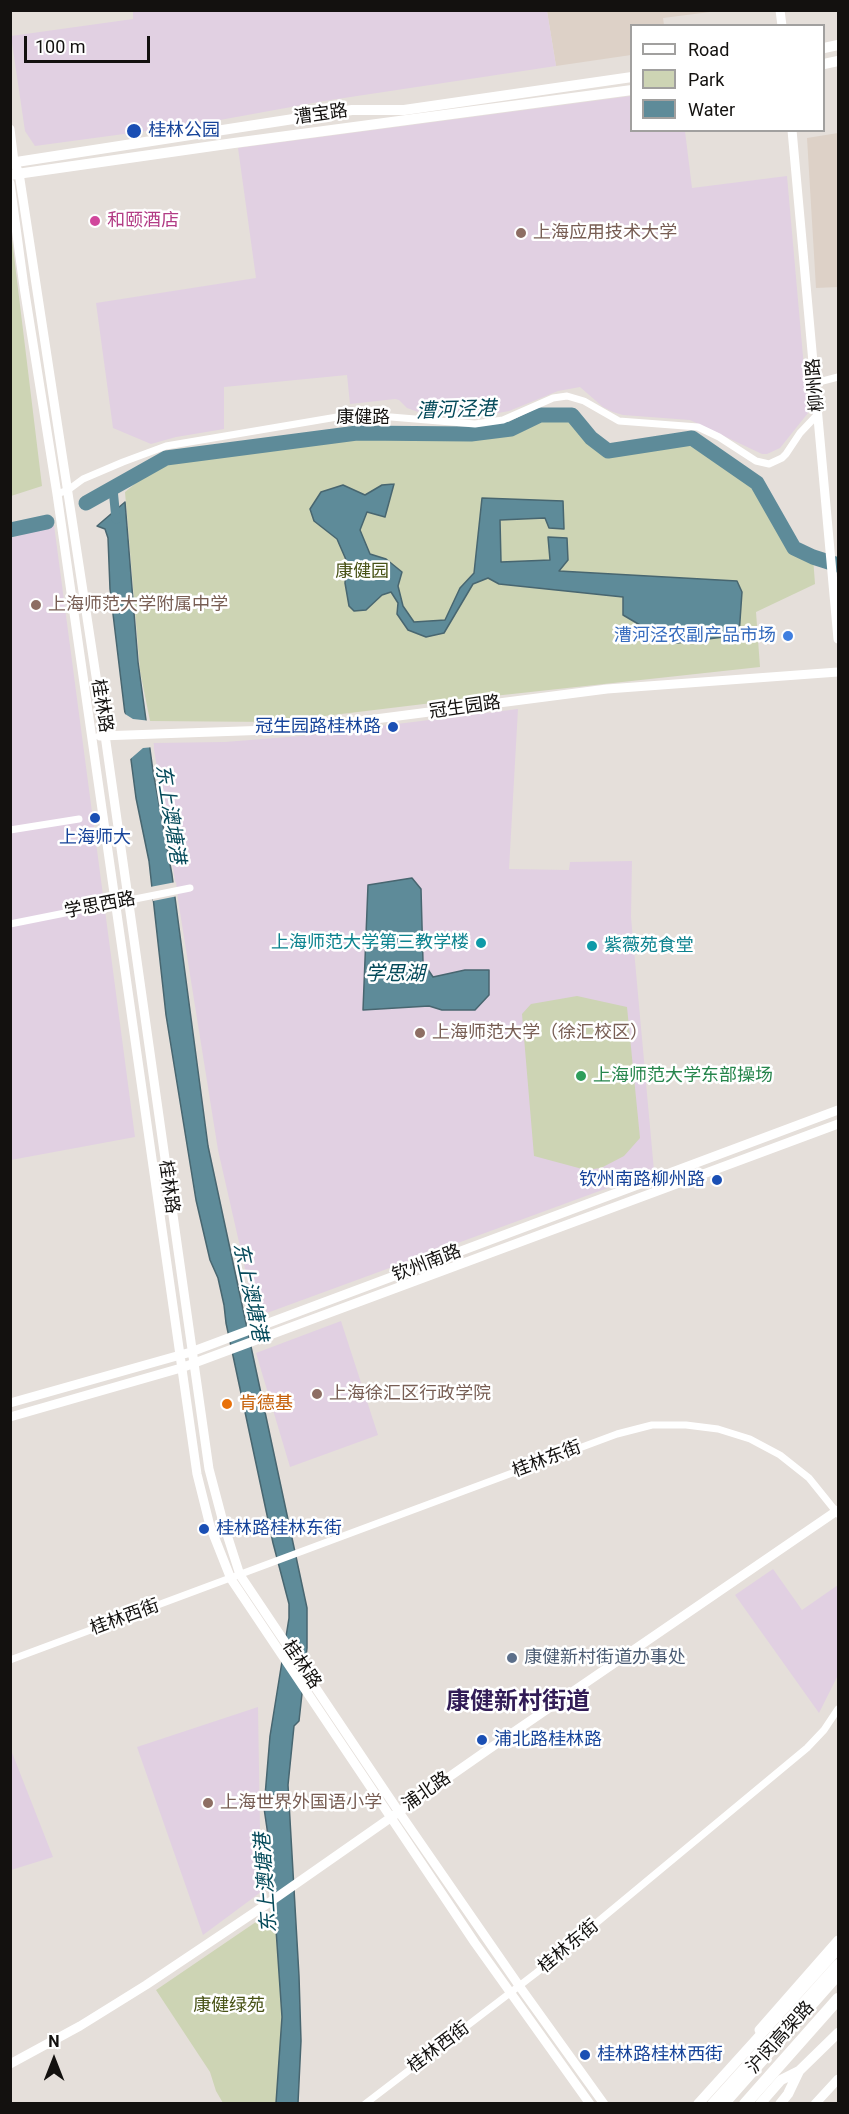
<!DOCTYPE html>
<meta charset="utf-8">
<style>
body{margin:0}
#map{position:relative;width:849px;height:2114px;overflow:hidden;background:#e5dfda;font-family:Roboto,sans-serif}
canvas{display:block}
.frame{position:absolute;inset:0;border:12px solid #13110f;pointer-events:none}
.legend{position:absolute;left:630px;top:24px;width:195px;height:108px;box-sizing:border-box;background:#fff;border:2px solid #a1a09f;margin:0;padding:8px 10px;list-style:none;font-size:18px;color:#13110f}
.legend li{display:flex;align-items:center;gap:12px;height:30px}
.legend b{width:30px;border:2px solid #a1a09f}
.north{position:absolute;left:24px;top:2030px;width:60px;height:60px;-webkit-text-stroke:4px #fff;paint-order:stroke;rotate:0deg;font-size:16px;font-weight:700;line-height:24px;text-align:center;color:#13110f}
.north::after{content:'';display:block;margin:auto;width:21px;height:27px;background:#13110f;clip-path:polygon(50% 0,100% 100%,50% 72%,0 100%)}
.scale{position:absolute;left:24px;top:36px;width:126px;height:27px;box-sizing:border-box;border:3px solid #13110f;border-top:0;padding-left:8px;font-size:18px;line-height:21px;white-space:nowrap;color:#13110f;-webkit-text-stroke:4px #fff;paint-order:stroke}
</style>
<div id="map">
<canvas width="849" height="2114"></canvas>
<div class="frame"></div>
<ul class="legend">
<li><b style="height:8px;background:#fff"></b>Road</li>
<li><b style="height:16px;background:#cdd4b4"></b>Park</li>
<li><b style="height:16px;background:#5e8b99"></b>Water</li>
</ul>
<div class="north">N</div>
<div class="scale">100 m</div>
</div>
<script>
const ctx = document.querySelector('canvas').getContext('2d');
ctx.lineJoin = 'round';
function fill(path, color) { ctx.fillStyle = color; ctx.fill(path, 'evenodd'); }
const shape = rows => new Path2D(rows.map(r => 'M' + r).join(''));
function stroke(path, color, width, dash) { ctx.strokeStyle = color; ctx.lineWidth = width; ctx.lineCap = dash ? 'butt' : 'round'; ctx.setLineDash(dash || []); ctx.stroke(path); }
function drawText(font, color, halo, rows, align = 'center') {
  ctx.font = font + ' Roboto,"Noto Sans SC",sans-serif'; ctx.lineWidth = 5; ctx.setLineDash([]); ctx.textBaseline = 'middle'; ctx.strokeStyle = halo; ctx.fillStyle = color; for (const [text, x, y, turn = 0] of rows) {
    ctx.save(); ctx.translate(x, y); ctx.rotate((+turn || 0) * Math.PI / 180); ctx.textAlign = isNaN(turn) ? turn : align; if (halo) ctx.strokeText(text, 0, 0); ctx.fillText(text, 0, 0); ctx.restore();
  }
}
fill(shape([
 [547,11,547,10,718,11,663,18,664,25,632,26,631,55,556,66],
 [838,133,838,287,816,288,807,138]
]), '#ddd1c7');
fill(shape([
 [133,10,547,11,556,66,324,101,198,124,35,146,25,131,11,36,133,19],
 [631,96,632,130,685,131,692,188,787,176,808,413,780,448,767,454,762,454,690,420,623,415,613,412,603,407,580,387,558,391,509,411,476,417,421,413,407,408,399,400,395,399,350,404,347,375,224,387,224,429,176,437,151,444,113,428,96,303,256,278,238,148],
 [54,525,135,1137,11,1160,11,538],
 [518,709,509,869,569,870,570,862,632,861,631,917,654,1171,256,1317,218,1150,153,743,225,742,300,736],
 [341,1321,378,1435,290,1467,256,1353],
 [773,1569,802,1610,838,1585,838,1675,819,1713,735,1595],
 [258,1707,261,1892,203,1935,137,1747],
 [11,1750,53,1857,11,1870,10,1870]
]), '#e1d0e2');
fill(shape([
 [10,223,42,486,11,496,10,496],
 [540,415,572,415,591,438,608,451,692,438,757,483,794,548,813,557,815,584,756,612,760,667,457,700,275,722,150,721,140,671,125,492,166,458,357,433,471,434,511,429],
 [577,996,627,1007,640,1138,624,1156,601,1168,586,1170,534,1156,522,1014,531,1004],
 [275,1909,282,2017,276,2103,223,2103,216,2091,210,2072,156,1990]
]), '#cdd4b4');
const water = shape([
 [394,484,385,517,367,512,360,530,370,554,386,559,402,572,398,586,403,606,414,622,445,620,460,588,474,573,482,498,563,501,564,529,549,528,545,518,500,520,501,562,550,560,548,537,567,538,568,560,559,571,737,581,742,592,739,635,677,643,657,635,623,615,623,597,499,584,488,578,473,584,444,633,426,637,408,630,397,614,398,603,391,592,382,595,366,610,354,611,349,606,345,583,347,562,337,539,314,521,310,509,321,492,343,485,365,495,382,485,394,484],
 [125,502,138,662,153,771,172,875,208,1146,307,1608,307,1648,299,1721,294,1726,288,1785,299,1976,301,2041,298,2103,276,2103,282,2017,271,1856,264,1808,270,1736,289,1618,289,1604,273,1543,226,1323,224,1305,218,1278,210,1260,196,1200,166,1015,149,861,136,798,125,714,110,589,108,538,105,529,97,526,125,502],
 [412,878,421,889,423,962,433,977,465,970,489,970,489,995,475,1010,442,1010,429,1006,363,1010,368,885,412,878]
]);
fill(water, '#5e8b99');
stroke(water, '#486670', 1.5);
fill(shape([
 [121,706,125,714,133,719,151,721,151,723,154,747,143,748,128,761],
 [176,882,178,896,153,901,150,887]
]), '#e5dfda');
stroke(shape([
 [113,489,116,519]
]), '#5e8b99', 9);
stroke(shape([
 [86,503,166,458,357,433,471,434,511,429,540,415,572,415,591,438,608,451,692,438,757,483,794,548,813,557,838,565],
 [10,530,47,522]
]), '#5e8b99', 15);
stroke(shape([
 [815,383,838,377],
 [57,494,68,490,83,479,123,462,166,446,343,416,391,417,475,424,503,420,553,398,567,396,584,401,619,421,698,427,719,437,756,461,769,464,782,458,786,454,800,433,818,414],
 [10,830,79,819],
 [10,924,190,888],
 [10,1660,617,1434,652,1425,686,1425,718,1429,750,1439,780,1455,809,1478,838,1514],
 [365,2104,536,1973,807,1748,824,1730,838,1709]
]), '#fff', 7);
stroke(shape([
 [780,10,782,26],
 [10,129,14,162,19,173,105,735,209,1469,223,1522,240,1575,399,1812,520,1987,604,2104],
 [792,130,838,639],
 [10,183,24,287,57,494,197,1474,210,1526,231,1579,475,1943,590,2104],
 [100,736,298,729,607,689,838,672],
 [10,1403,191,1352,838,1110],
 [10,1417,181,1368,838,1124],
 [759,2030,838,1940],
 [10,2064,80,2026,146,1985,270,1902,489,1749,838,1510],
 [815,2104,838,2079]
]), '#fff', 9);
stroke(shape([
 [824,48,838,45],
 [824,64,838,61],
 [10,163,332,113,352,110,404,110,632,77],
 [10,175,234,143,632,90],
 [698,2104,838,1949],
 [712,2104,838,1964],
 [760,2104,781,2080,799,2071,838,2033],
 [780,2104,788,2094,799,2071]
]), '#fff', 10);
stroke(shape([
 [723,2104,838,1974],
 [745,2104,838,1999]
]), '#fff', 12);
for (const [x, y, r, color] of [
 [134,131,8,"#1a4fb4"],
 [95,221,6,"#d1479c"],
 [521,233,6,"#8d6e63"],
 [36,605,6,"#8d6e63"],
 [788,636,6,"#3f7fe0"],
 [393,727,6,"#1a4fb4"],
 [95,818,6,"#1a4fb4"],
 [481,943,6,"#0f9aa8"],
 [592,946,6,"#0f9aa8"],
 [420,1033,6,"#8d6e63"],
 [581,1076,6,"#2e9e5b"],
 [717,1180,6,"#1a4fb4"],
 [317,1394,6,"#8d6e63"],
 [227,1404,6,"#e8710a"],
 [204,1529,6,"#1a4fb4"],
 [512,1658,6,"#5c6f8a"],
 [482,1740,6,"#1a4fb4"],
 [208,1803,6,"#8d6e63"],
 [585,2055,6,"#1a4fb4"]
]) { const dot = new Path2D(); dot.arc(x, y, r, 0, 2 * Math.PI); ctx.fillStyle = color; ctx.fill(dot); stroke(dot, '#fff', 2); }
drawText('18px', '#13110f', '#fff', [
 ["漕宝路",321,115,-8],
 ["柳州路",816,385,-95],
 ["康健路",363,418],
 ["桂林路",101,706,81],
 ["冠生园路",465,708,-8],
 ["学思西路",100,906,-11],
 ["桂林路",168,1187,82],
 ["钦州南路",427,1264,-21],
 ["桂林东街",547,1460,-21],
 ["桂林西街",125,1618,-20],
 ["桂林路",301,1665,56],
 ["浦北路",427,1792,-35],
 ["桂林东街",569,1947,-40],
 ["沪闵高架路",781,2038,-48],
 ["桂林西街",439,2048,-37]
]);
drawText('18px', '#164399', '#fff', [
 ["桂林公园",148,131],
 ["冠生园路桂林路",381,727,"right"],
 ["上海师大",95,838,"center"],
 ["钦州南路柳州路",705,1180,"right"],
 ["桂林路桂林东街",216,1529],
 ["浦北路桂林路",494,1740],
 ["桂林路桂林西街",597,2055]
], 'left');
drawText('18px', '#b23c85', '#fff', [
 ["和颐酒店",107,221]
], 'left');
drawText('18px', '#785e54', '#fff', [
 ["上海应用技术大学",533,233],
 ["上海师范大学附属中学",48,605],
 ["上海师范大学（徐汇校区）",432,1033],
 ["上海徐汇区行政学院",329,1394],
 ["上海世界外国语小学",220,1803]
], 'left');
drawText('18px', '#495317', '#fff', [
 ["康健园",362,572],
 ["康健绿苑",229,2006]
]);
drawText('18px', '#366cbe', '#fff', [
 ["漕河泾农副产品市场",776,636]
], 'right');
drawText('18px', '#0d838f', '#fff', [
 ["上海师范大学第三教学楼",469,943],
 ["紫薇苑食堂",604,946,"left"]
], 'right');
drawText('18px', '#27864d', '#fff', [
 ["上海师范大学东部操场",593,1076]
], 'left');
drawText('18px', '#c56008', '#fff', [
 ["肯德基",239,1404]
], 'left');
drawText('18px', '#4e5e75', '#fff', [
 ["康健新村街道办事处",524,1658]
], 'left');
drawText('italic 20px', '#054a5a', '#fff', [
 ["漕河泾港",456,411,-2],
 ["东上澳塘港",169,814,81],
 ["学思湖",395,975],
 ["东上澳塘港",249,1292,78],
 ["东上澳塘港",267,1883,-94]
]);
drawText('bold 24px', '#321c56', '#fff', [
 ["康健新村街道",518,1703]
]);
</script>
